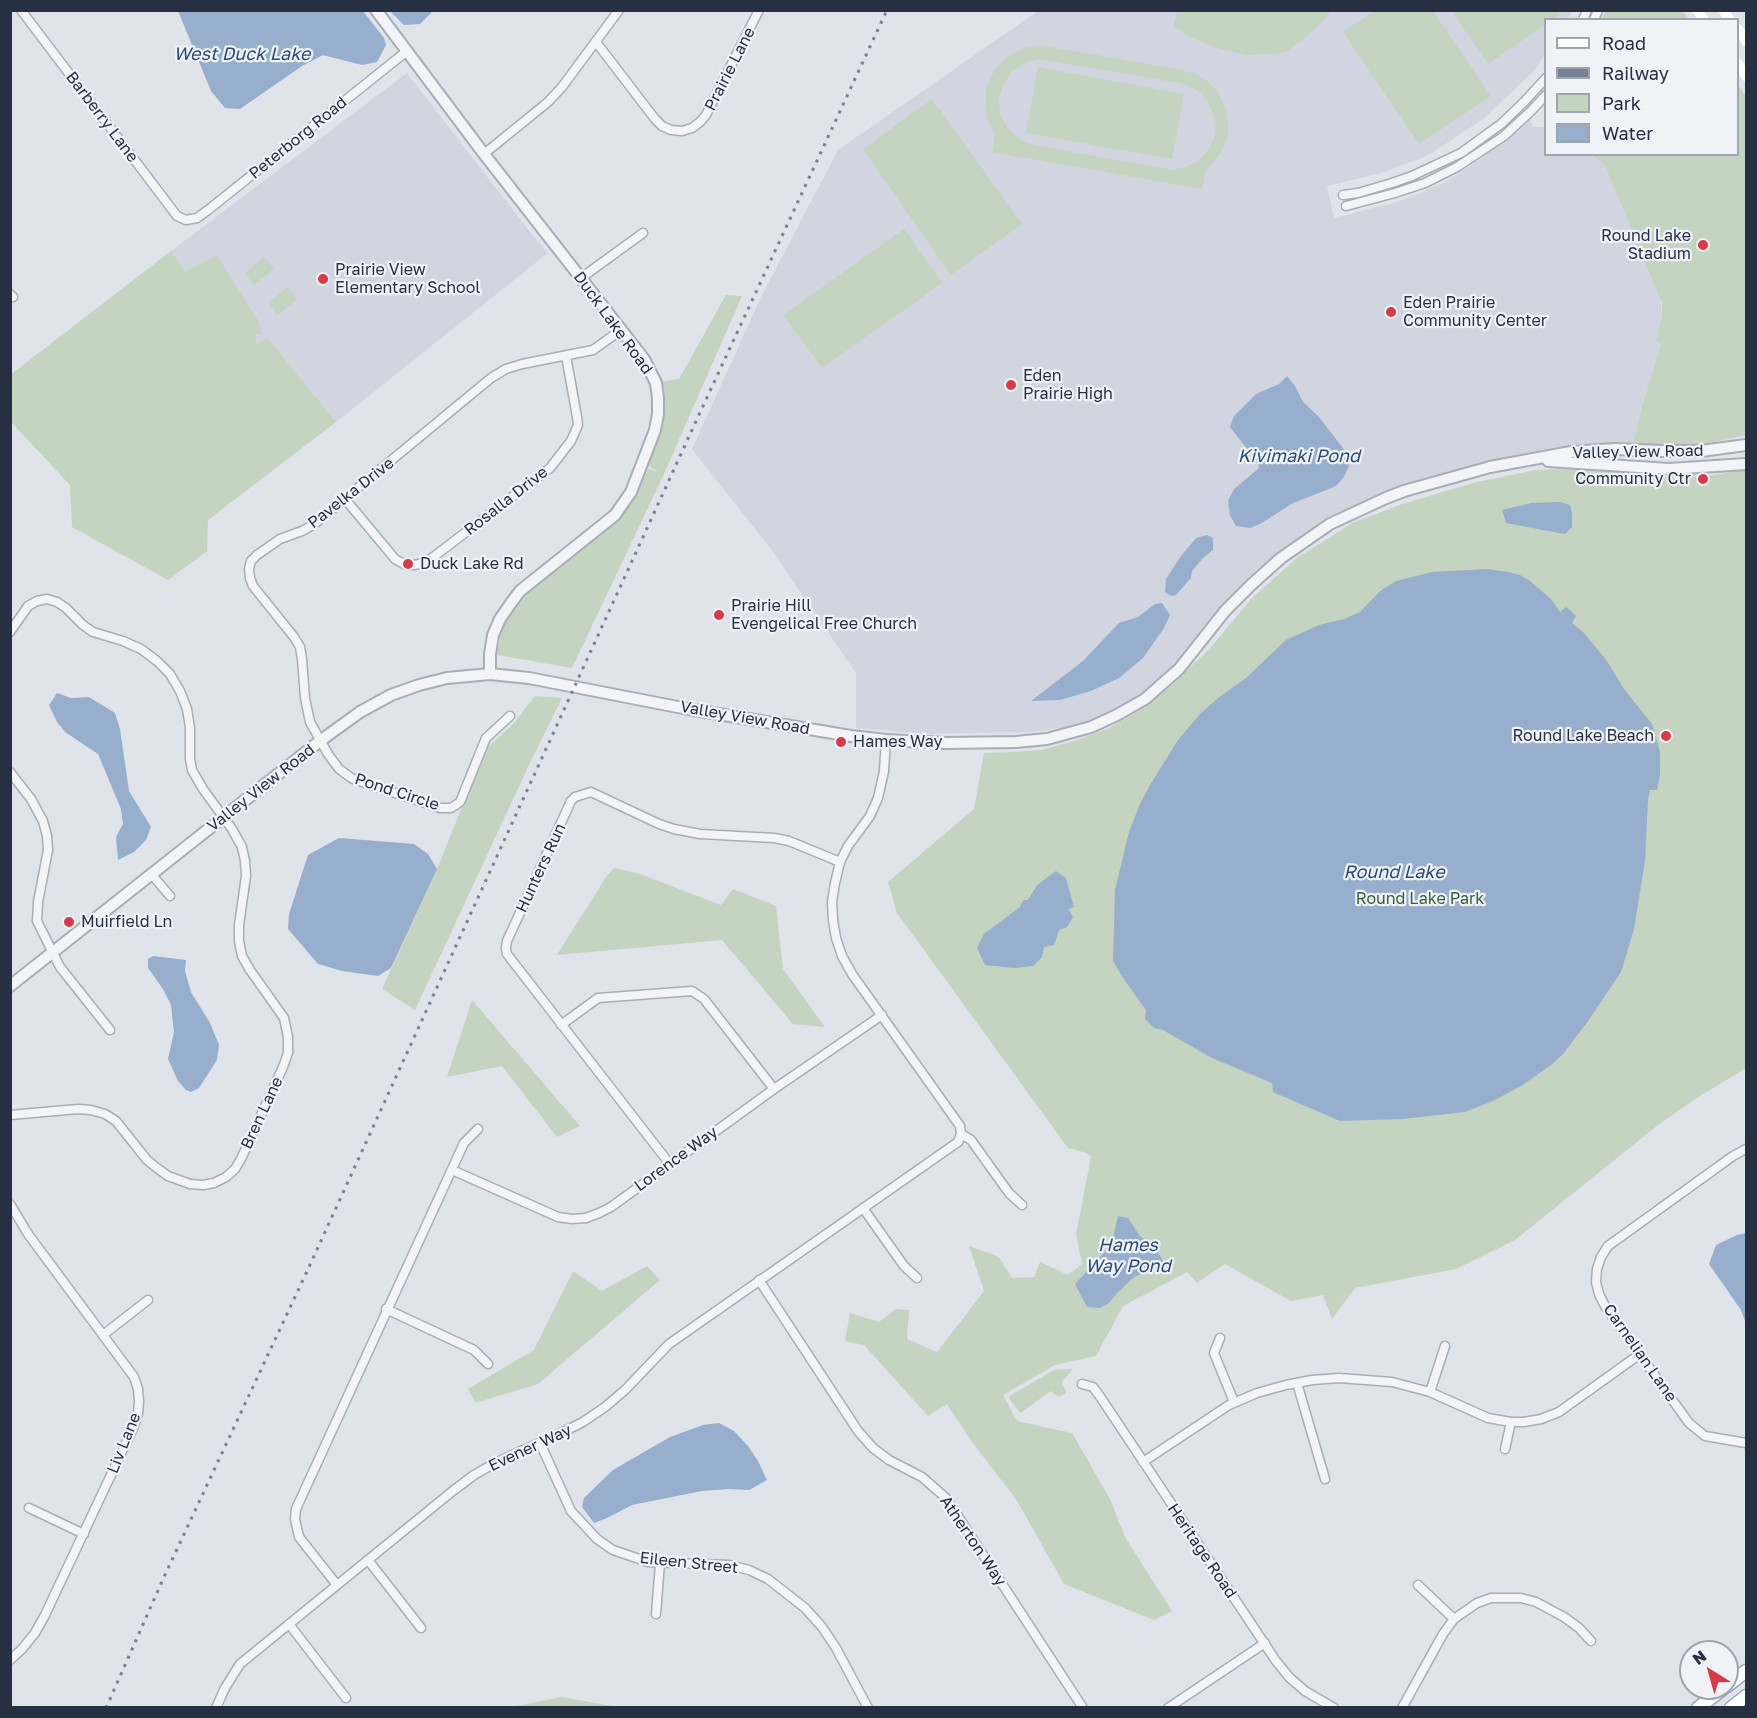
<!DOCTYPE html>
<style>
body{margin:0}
#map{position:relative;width:1757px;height:1718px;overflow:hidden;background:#dfe3ea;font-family:"Golos Text",sans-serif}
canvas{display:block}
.frame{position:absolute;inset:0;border:12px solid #272f42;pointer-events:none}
.legend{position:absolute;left:1544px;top:18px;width:195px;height:138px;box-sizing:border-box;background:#eff2f7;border:2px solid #9fa4af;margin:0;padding:8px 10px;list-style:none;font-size:18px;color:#272f42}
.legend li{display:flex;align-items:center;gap:12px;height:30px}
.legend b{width:30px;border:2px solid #9fa4af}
.north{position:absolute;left:1679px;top:1640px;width:60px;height:60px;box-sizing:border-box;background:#eff2f7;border:2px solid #9fa4af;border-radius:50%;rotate:323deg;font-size:16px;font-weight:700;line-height:24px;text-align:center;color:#272f42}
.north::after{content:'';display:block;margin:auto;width:21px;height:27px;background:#da3947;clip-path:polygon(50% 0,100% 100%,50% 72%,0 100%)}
</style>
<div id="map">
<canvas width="1757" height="1718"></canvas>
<div class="frame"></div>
<ul class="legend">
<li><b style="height:8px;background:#fff"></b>Road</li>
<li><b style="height:8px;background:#778195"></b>Railway</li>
<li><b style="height:16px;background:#c4d4c0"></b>Park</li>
<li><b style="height:16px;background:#97aecd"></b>Water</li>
</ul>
<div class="north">N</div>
</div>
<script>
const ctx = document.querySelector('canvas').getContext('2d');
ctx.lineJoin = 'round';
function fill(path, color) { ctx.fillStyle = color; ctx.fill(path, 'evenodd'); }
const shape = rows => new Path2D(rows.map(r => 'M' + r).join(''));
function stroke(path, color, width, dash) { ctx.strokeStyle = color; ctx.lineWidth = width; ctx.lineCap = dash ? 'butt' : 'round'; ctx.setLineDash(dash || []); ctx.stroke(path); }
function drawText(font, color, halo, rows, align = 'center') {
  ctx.font = font + ' "Golos Text",sans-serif'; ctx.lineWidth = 4.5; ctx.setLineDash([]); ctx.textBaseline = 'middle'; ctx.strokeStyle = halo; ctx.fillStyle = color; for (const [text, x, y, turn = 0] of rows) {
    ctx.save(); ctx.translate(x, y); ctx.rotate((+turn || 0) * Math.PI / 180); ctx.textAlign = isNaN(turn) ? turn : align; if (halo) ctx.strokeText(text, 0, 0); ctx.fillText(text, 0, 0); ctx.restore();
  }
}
fill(shape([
 [1038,11,1573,11,1567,19,1546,20,1545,53,1535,70,1483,119,1432,153,1419,159,1381,173,1327,186,1334,218,1400,201,1448,181,1504,142,1530,119,1532,127,1545,127,1546,154,1594,155,1594,158,1601,161,1606,168,1660,296,1662,317,1661,324,1661,344,1642,406,1633,445,1548,451,1493,460,1453,470,1399,487,1349,508,1294,541,1256,570,1222,604,1168,671,1140,694,1114,710,1093,719,1067,727,1032,732,926,734,856,728,856,673,771,549,692,449,762,295,838,150],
 [407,73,530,232,548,253,336,422,267,337,256,345,185,271,171,251]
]), '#d1d5df');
fill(shape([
 [1556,10,1560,15,1554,19,1546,20,1545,25,1488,64,1452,11],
 [1606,10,1682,11,1689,19,1601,19],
 [1178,11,1178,10,1332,11,1313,31,1286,52,1274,54,1245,55,1217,48,1188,36,1173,26],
 [1374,11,1433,11,1491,96,1419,144,1343,32],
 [1040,45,1182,70,1198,75,1208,82,1217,91,1225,107,1228,121,1228,135,1222,151,1205,172,1202,189,992,152,995,134,987,117,986,103,986,89,993,73,1003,60,1020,49],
 [1038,59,1185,84,1197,90,1207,100,1212,111,1216,125,1214,138,1208,150,1199,160,1188,166,1173,170,1034,145,1019,139,1008,129,1000,115,999,97,1004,83,1012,71,1025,63],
 [1038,67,1184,94,1172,159,1026,133],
 [1738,85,1746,97,1746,435,1706,444,1633,445,1642,406,1661,344,1656,341,1662,317,1662,303,1606,168,1601,161,1594,158,1594,155,1738,154],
 [932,99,1022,224,951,275,863,149],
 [904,229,942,283,822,368,783,315],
 [171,251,185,271,217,256,258,320,262,335,256,334,256,344,267,337,336,422,208,520,207,551,168,580,72,527,70,485,11,422,10,375],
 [264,257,274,269,254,285,245,273],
 [288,287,297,300,277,315,268,303],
 [726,295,742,296,664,474,572,668,497,655,503,623,533,588,616,522,648,469,659,472,648,466,665,414,662,382,679,379],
 [1596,468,1661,476,1705,476,1746,470,1746,1068,1697,1098,1658,1125,1515,1240,1456,1269,1355,1288,1332,1319,1323,1295,1291,1301,1225,1264,1197,1283,1187,1272,1123,1306,1096,1356,1055,1365,1003,1395,1017,1421,1072,1433,1110,1499,1125,1537,1172,1611,1154,1620,1064,1584,1016,1499,975,1446,947,1404,928,1416,864,1345,845,1341,850,1313,879,1322,896,1309,909,1310,907,1339,937,1352,984,1291,969,1246,999,1257,1012,1278,1034,1277,1040,1262,1068,1275,1082,1264,1076,1234,1091,1157,1087,1153,1068,1148,897,913,888,882,974,809,984,753,1014,752,1041,750,1075,741,1109,728,1144,708,1173,684,1212,646,1252,598,1297,558,1352,523,1405,503,1477,482,1536,470],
 [535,696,562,698,529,765,415,1010,382,989,437,869,485,750,513,724],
 [614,868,640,874,721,905,733,889,776,906,783,969,825,1027,793,1024,722,940,557,955,606,877],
 [472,1000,580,1126,557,1137,502,1066,447,1077],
 [647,1266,660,1280,538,1384,475,1403,468,1389,534,1350,573,1271,602,1291],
 [1073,1369,1062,1382,1066,1393,1059,1397,1051,1391,1020,1413,1008,1397,1054,1370],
 [562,1697,618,1707,511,1707]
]), '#c4d4c0');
fill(shape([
 [178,11,363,11,384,38,386,45,377,62,362,65,323,55,302,66,240,109,225,108,211,91],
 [390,11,433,11,420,24,404,25],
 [1287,376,1295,386,1303,402,1319,417,1346,452,1349,466,1344,477,1336,486,1291,504,1262,523,1250,528,1236,526,1230,515,1228,501,1234,489,1259,468,1258,463,1230,427,1234,416,1256,394,1279,384],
 [1561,502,1570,505,1572,513,1572,527,1565,534,1506,523,1502,510,1531,503],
 [1207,535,1213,538,1213,550,1202,559,1192,571,1191,578,1176,595,1171,596,1165,592,1166,579,1181,556,1196,538],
 [1487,569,1508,572,1520,575,1530,581,1551,599,1560,612,1566,607,1571,611,1576,616,1572,623,1584,633,1607,661,1624,689,1652,724,1660,752,1660,774,1657,790,1650,790,1648,800,1645,861,1634,929,1621,972,1588,1021,1563,1054,1550,1066,1521,1086,1493,1101,1465,1112,1402,1119,1340,1121,1273,1092,1272,1083,1212,1058,1163,1030,1154,1028,1145,1019,1146,1010,1123,978,1113,961,1115,890,1129,832,1140,804,1150,785,1178,740,1200,714,1218,698,1246,678,1286,640,1319,625,1344,619,1360,612,1380,591,1396,581,1432,572],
 [1162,603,1170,615,1164,628,1143,658,1119,678,1091,691,1060,700,1031,701,1083,661,1119,623,1138,617,1155,604],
 [57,693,71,698,89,697,115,713,120,729,129,791,151,827,146,840,134,852,118,860,116,837,123,824,121,809,98,754,65,732,57,722,49,705],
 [339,838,414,844,428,854,437,869,391,968,378,976,342,971,318,964,288,929,289,914,308,855],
 [1056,871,1066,878,1074,907,1068,909,1073,917,1067,927,1059,930,1054,945,1044,947,1042,957,1033,966,1014,968,985,965,977,948,984,934,1020,907,1023,900,1028,900,1037,885],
 [153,956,186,960,185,971,191,992,210,1023,219,1045,217,1060,199,1088,191,1092,186,1090,178,1081,168,1059,174,1032,171,1005,163,989,148,968,148,959],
 [1118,1216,1128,1218,1139,1235,1156,1249,1163,1261,1160,1267,1134,1277,1118,1292,1109,1303,1100,1308,1087,1307,1075,1284,1105,1252,1112,1242],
 [1746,1233,1746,1324,1741,1310,1709,1264,1716,1245,1737,1235],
 [719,1423,734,1431,748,1446,758,1461,767,1480,749,1490,728,1489,702,1491,632,1505,607,1518,594,1523,582,1507,584,1498,613,1470,670,1437,703,1425]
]), '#97aecd');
const minor = shape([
 [21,10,177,216,186,220,197,218,208,210,407,51],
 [1583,20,1587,10],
 [1594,20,1598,10],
 [596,42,655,119,662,126,671,130,682,131,692,128,700,122,706,115,759,10],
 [484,154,548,102,562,87,619,10],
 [1343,195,1358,193,1392,183,1412,176,1461,153,1501,124,1524,102,1546,78],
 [1346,206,1395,193,1425,183,1457,167,1504,136,1531,111,1546,95],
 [581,278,643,233],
 [10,294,13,297],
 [345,499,395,559,404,564,414,565,424,563,432,558,550,468,571,441,578,425,577,417,566,356],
 [10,632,28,606,37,601,47,599,57,602,66,608,83,625,93,632,123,641,141,649,157,661,170,674,180,691,187,709,190,728,190,759,192,770,203,789,232,829,242,847,245,861,246,876,239,925,239,941,242,956,250,970,284,1018,288,1037,288,1053,283,1067,241,1159,235,1169,226,1177,214,1183,203,1185,190,1184,168,1176,157,1168,147,1160,116,1121,105,1114,91,1110,78,1109,10,1115],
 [510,716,486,738,460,802,451,808,440,808,353,779,339,769,328,754,310,722,305,698,302,659,300,647,294,637,253,586,250,578,249,569,251,561,257,555,280,539,302,531,313,525,491,378,506,369,522,364,593,350,621,330],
 [886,740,884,771,878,798,870,816,848,846,840,862,835,883,832,902,833,920,836,938,842,956,852,974,960,1126,961,1134,971,1140,1009,1193,1022,1205],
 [10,772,31,799,43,821,47,836,48,850,38,902,37,921,60,967,110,1030],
 [152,875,170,896],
 [561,1025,598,998,692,991,704,999,774,1089],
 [1746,1149,1733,1156,1608,1246,1601,1257,1597,1269,1596,1282,1599,1294,1605,1306,1689,1423,1705,1436,1746,1443],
 [669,1163,507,954,506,948,507,941,571,801,575,797,591,792,659,824,674,829,700,834,774,838,789,841,840,862],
 [452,1170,558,1217,572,1219,586,1218,599,1213,611,1207,774,1089,882,1015],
 [10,1204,28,1234,134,1377,138,1389,139,1402,138,1414,134,1426,45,1615,35,1633,22,1649,10,1660],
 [863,1208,904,1266,917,1278],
 [759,1280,858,1431,873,1448,889,1460,922,1477,946,1498,1083,1708],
 [386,1309,474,1350,488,1364],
 [103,1335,148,1300],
 [1220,1338,1214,1353,1234,1402],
 [1297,1383,1325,1479],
 [1082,1384,1093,1387,1099,1395,1276,1661,1289,1677,1305,1691,1334,1708],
 [1430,1392,1445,1346],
 [540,1443,571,1511,597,1539,613,1550,648,1562,729,1565,749,1570,768,1579,805,1608,822,1627,836,1648,868,1708],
 [1505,1449,1511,1422],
 [1143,1462,1229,1405,1257,1393,1286,1385,1312,1380,1339,1378,1392,1382,1430,1392,1488,1418,1511,1422,1524,1422,1541,1419,1559,1412,1640,1354],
 [29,1508,84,1534],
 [368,1560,421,1628],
 [337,1585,299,1537,295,1519,296,1509,464,1143,478,1129],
 [1418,1585,1454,1619],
 [656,1614,660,1563],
 [289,1624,346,1698],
 [216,1708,225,1688,240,1664,454,1490,474,1475,495,1463,559,1434,583,1422,605,1407,625,1390,669,1344,958,1142,961,1134],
 [1168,1708,1265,1643],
 [1402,1708,1443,1634,1454,1619,1477,1603,1491,1598,1521,1598,1536,1602,1564,1617,1579,1628,1591,1641]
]);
const tertiary = shape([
 [376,10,484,154,644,359,656,383,658,398,658,414,655,430,631,492,615,515,520,591,511,603,500,619,493,635,490,654,490,674],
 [1548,461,1669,469,1746,464],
 [10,986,320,741,360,712,391,695,419,685,447,678,490,674,529,678,688,709,851,736,886,740,947,743,1016,742,1047,739,1091,727,1117,715,1145,699,1179,669,1225,611,1252,584,1281,558,1330,524,1386,498,1404,491,1490,467,1571,452,1615,449,1662,451,1701,451,1746,445]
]);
const primary = shape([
 [1727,1686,1746,1671],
 [1698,1708,1724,1688],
 [1731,1708,1746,1696]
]);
stroke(minor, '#a8adb8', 11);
stroke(tertiary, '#a8adb8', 14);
stroke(primary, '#9da6b7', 15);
stroke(minor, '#f2f4f8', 8);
stroke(tertiary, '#f2f4f8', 10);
stroke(shape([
 [1697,10,1704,20],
 [1723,10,1730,20],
 [1738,29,1746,41],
 [1738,64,1746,76]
]), '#fff', 10);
stroke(primary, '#fff', 12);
stroke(shape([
 [106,1708,164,1577,309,1267,697,419,887,10]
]), '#778195', 3, [3, 6]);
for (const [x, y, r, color] of [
 [1703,245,6,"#da3947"],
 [323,279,6,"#da3947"],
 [1391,312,6,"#da3947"],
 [1011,385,6,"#da3947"],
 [1703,479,6,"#da3947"],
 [408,564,6,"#da3947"],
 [719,615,6,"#da3947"],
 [1666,736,6,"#da3947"],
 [841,742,6,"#da3947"],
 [69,922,6,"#da3947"]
]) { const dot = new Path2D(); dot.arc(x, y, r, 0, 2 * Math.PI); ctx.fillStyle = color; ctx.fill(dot); stroke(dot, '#eff2f7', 2); }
drawText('16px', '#272f42', '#eff2f7', [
 ["Prairie Lane",730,69,-63],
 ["Barberry Lane",102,117,53],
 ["Peterborg Road",298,138,-39],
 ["Duck Lake Road",613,323,54],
 ["Valley View Road",1638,452,-1],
 ["Pavelka Drive",351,493,-38],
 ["Rosalla Drive",506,501,-38],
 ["Valley View Road",745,718,10],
 ["Valley View Road",261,788,-38],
 ["Pond Circle",397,792,18],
 ["Hunters Run",541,868,-65],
 ["Bren Lane",262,1113,-65],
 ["Lorence Way",676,1159,-36],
 ["Carnelian Lane",1640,1353,55],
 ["Liv Lane",124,1443,-68],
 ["Evener Way",530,1448,-25],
 ["Atherton Way",973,1541,56],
 ["Heritage Road",1202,1551,56],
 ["Eileen Street",689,1563,6]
]);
drawText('16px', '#272f42', '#eff2f7', [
 ["Round Lake",1691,236,"right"],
 ["Stadium",1691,254,"right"],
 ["Prairie View",335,270],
 ["Elementary School",335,288],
 ["Eden Prairie",1403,303],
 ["Community Center",1403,321],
 ["Eden",1023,376],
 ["Prairie High",1023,394],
 ["Community Ctr",1691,479,"right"],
 ["Duck Lake Rd",420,564],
 ["Prairie Hill",731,606],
 ["Evengelical Free Church",731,624],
 ["Round Lake Beach",1654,736,"right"],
 ["Hames Way",853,742],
 ["Muirfield Ln",81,922]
], 'left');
drawText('16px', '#385f33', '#eff2f7', [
 ["Round Lake Park",1420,899]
]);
drawText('italic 18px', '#2d4b7a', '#eff2f7', [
 ["West Duck Lake",242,54],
 ["Kivimaki Pond",1299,456],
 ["Round Lake",1394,872],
 ["Hames",1128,1245],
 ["Way Pond",1128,1266]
]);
</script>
